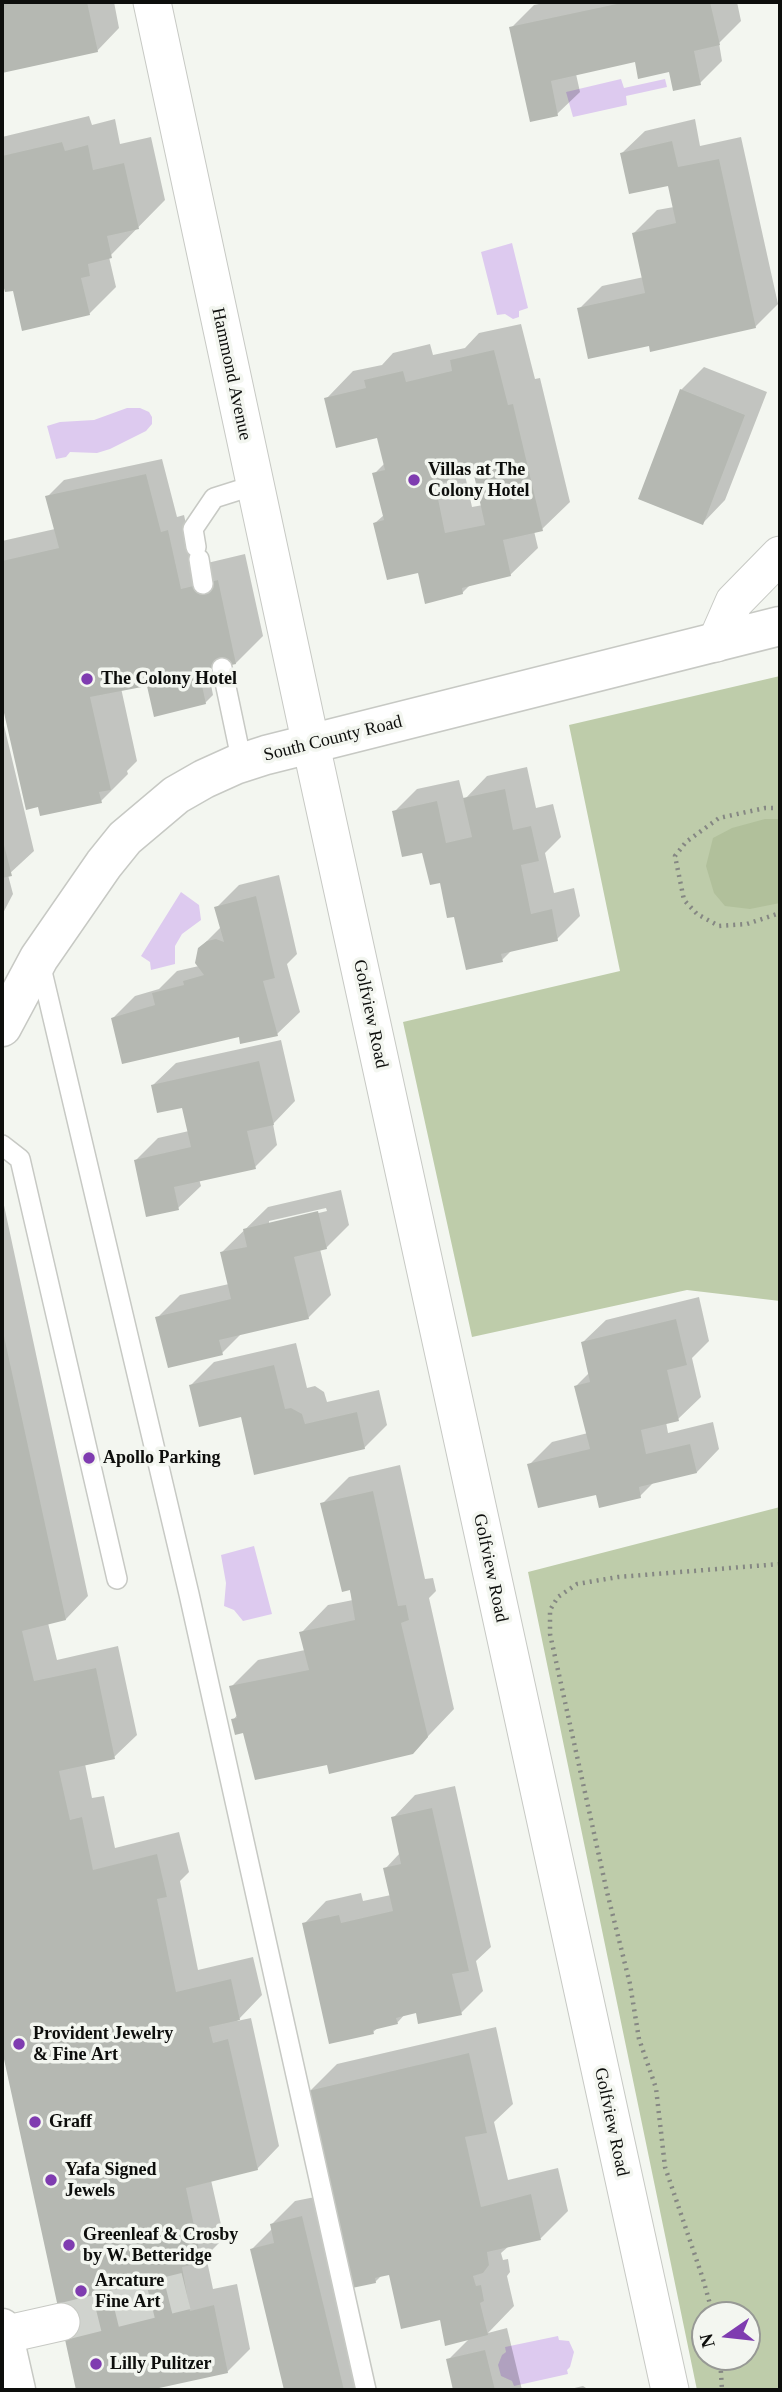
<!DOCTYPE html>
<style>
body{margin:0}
#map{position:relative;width:782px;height:2392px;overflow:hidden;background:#f3f6f0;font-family:Georgia,serif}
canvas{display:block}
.frame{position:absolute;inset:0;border:4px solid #0d0e0c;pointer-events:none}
.north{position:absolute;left:691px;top:2301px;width:70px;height:70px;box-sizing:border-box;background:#f3f6f0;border:2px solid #979995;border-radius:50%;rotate:256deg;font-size:19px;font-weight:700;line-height:28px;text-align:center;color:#0d0e0c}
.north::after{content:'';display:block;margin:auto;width:24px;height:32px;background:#7f3cb0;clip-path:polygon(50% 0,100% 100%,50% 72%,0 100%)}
</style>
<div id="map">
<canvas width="782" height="2392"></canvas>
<div class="frame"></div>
<div class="north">N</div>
</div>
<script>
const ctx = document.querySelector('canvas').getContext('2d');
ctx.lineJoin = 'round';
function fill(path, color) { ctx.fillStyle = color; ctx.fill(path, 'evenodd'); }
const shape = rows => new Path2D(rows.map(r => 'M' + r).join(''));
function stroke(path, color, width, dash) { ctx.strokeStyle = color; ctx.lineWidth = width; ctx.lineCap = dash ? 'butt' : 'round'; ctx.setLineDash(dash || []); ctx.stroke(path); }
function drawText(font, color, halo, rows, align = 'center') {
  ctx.font = font + ' Georgia,serif'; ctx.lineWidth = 7; ctx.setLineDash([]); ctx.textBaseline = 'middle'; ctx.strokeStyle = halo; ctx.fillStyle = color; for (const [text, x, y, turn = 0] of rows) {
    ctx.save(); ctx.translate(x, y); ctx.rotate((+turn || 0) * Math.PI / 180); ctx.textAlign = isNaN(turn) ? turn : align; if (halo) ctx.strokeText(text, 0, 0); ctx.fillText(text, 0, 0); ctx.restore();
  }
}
fill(shape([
 [780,676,780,1301,687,1290,472,1337,403,1022,620,971,569,725],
 [780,1507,780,2390,697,2390,528,1572],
 [705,2315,747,2315,747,2357,705,2357]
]), '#beccaa');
fill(shape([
 [765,819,780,819,780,903,750,909,725,906,714,893,706,866,713,838,732,828]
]), '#b1c09b');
fill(shape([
 [621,79,624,88,665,79,667,87,626,96,627,105,573,117,566,92],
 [512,243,528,308,519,311,519,317,513,319,505,314,497,315,481,252],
 [127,408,140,408,149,412,152,417,152,424,146,431,110,449,97,453,70,452,66,457,56,459,47,426,60,422,94,420],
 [181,892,199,905,201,920,182,934,175,946,175,964,151,970,150,962,141,956],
 [254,1546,272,1614,243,1621,234,1610,224,1606,226,1583,221,1555],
 [558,2336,559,2340,569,2341,574,2352,570,2367,567,2370,568,2374,514,2386,512,2381,501,2376,498,2365,502,2355,506,2352,505,2347]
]), '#ddcaef');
fill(shape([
 [2,2,114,2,119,28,97,51,2,71],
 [549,2,737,2,741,21,719,43,722,61,700,83,670,70,636,60,576,74,580,92,557,114,511,28,534,5],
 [89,116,92,125,115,119,120,144,151,137,165,200,109,257,116,287,89,314,14,289,2,279,2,137],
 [695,119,700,146,741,137,778,304,755,327,650,344,579,309,602,286,644,277,634,233,657,210,674,207,670,184,622,153,645,131],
 [521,324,535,379,540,378,570,502,542,529,534,531,538,548,510,575,471,584,462,593,419,571,375,523,384,515,374,474,385,463,379,436,326,399,353,371,382,365,393,353,430,344,433,355,465,348,479,333],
 [476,473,483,505,472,507,465,475],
 [704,367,767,392,725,500,703,523,681,390],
 [162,459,177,517,184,515,194,560,203,564,245,554,263,636,236,663,208,669,213,695,205,703,154,681,121,688,137,761,127,771,128,774,101,801,39,805,27,808,2,696,2,541,55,529,47,497,64,480],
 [2,717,34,851,8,875,13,894,2,915],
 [527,767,536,808,553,804,561,837,545,853,554,893,574,888,580,916,557,939,513,949,502,960,456,915,441,881,424,851,394,812,417,789,459,780,464,800,487,776],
 [279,875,297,954,287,964,300,1012,277,1034,241,1035,113,1018,135,996,159,989,177,971,199,966,200,948,221,927,216,908,239,885],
 [281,1040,295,1101,273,1124,277,1145,255,1167,199,1179,201,1186,178,1208,136,1160,158,1138,189,1131,183,1105,153,1085,176,1063],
 [341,1190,349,1225,326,1248,320,1249,331,1295,308,1318,242,1333,222,1353,157,1318,180,1295,229,1284,221,1253,268,1207],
 [326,1208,327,1211,269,1225,269,1221],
 [2,1196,88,1596,66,1619,48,1623,57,1660,118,1646,137,1735,114,1757,85,1764,92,1798,104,1796,115,1848,179,1832,189,1872,180,1881,198,1970,253,1957,262,1995,237,2021,251,2018,279,2146,257,2169,211,2180,224,2238,206,2256,213,2289,237,2284,250,2349,227,2372,140,2390,78,2390,2,2039],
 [699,1297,709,1341,692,1358,701,1397,678,1419,666,1422,668,1433,713,1422,719,1449,697,1472,654,1482,640,1496,597,1493,529,1465,552,1442,588,1433,576,1386,590,1372,583,1342,606,1320],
 [296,1343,307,1388,315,1386,324,1392,327,1402,379,1390,387,1425,364,1448,242,1415,191,1385,214,1362],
 [400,1465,425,1579,433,1578,436,1591,429,1598,454,1709,412,1753,328,1763,244,1731,233,1720,238,1714,231,1687,258,1660,305,1650,301,1633,328,1605,353,1600,322,1504,349,1477],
 [455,1786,491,1947,476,1961,483,1991,461,2013,417,2010,406,2013,397,2023,379,2027,373,2032,304,1924,326,1901,361,1893,363,1901,391,1895,385,1869,400,1853,393,1818,415,1795],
 [496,2027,513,2104,494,2122,508,2180,558,2168,568,2211,541,2238,509,2246,501,2253,503,2260,508,2259,510,2272,507,2276,514,2306,488,2333,507,2328,522,2390,455,2390,448,2360,470,2338,441,2318,391,2273,382,2275,375,2282,310,2091,337,2064],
 [325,2195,371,2390,286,2390,252,2249,273,2228,272,2224,295,2201],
 [583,2386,589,2390,566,2390]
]), '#0003');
fill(shape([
 [2,2,87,2,98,52,2,73],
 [626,2,710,2,720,45,694,51,701,85,673,91,669,72,638,79,635,62,551,81,558,116,530,122,509,27],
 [672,141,678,167,719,159,756,328,650,352,649,346,588,359,577,308,645,293,632,233,676,223,668,186,629,194,620,153],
 [62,142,65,151,88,145,93,170,124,163,139,229,107,236,112,258,88,264,90,276,81,278,90,315,22,331,13,291,5,292,2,281,2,156],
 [494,350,508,405,513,404,543,531,503,540,511,576,462,588,463,594,425,604,418,573,387,580,373,523,384,520,372,473,385,470,377,438,336,448,324,398,366,388,364,380,403,371,406,382,452,371,450,360],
 [474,475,485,525,445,533,435,484],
 [680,389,745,415,703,525,638,499],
 [146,474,161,532,168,530,181,589,218,580,236,664,199,672,206,704,154,717,147,686,90,697,111,790,99,792,102,803,40,816,38,807,26,810,2,704,2,561,59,548,45,496],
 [505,789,513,830,531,826,539,861,521,865,531,914,552,909,558,941,501,954,503,962,466,970,454,917,447,918,440,883,430,885,422,853,402,857,392,811,437,801,446,843,472,837,463,798],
 [2,837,12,876,2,878],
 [256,896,275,978,263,981,278,1036,240,1044,239,1037,122,1064,111,1018,155,1005,152,993,184,985,183,981,204,975,195,963,198,948,207,941,216,939,224,942,214,907],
 [259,1061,274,1125,247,1131,256,1169,174,1187,179,1210,146,1217,134,1160,191,1147,182,1108,157,1113,151,1085],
 [318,1211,327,1249,294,1257,309,1319,219,1340,223,1355,168,1368,155,1317,231,1299,220,1252,247,1247,243,1229],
 [676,1319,687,1365,667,1370,679,1421,641,1430,646,1454,690,1444,697,1473,639,1487,641,1498,599,1508,596,1495,538,1508,527,1464,590,1449,574,1386,590,1382,581,1342],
 [2,1327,66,1620,22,1631,34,1681,96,1668,115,1759,59,1771,70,1820,82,1817,93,1870,157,1854,167,1897,157,1899,176,1992,231,1979,240,2020,209,2027,213,2043,228,2039,258,2170,186,2188,202,2263,182,2267,190,2311,214,2305,228,2373,150,2390,76,2390,2,2050],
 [274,1365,285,1409,291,1408,302,1414,305,1424,357,1412,365,1449,254,1475,241,1417,199,1427,189,1385],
 [373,1491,398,1606,406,1605,409,1620,401,1623,428,1737,413,1754,329,1774,327,1765,255,1780,243,1733,235,1735,231,1719,237,1718,229,1686,309,1670,299,1632,355,1620,350,1590,342,1592,320,1503],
 [432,1808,469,1971,452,1974,462,2015,418,2024,416,2013,396,2018,398,2024,373,2030,374,2034,329,2044,302,1923,339,1915,341,1923,393,1911,383,1868,401,1864,391,1817],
 [469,2053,487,2133,465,2137,481,2207,531,2194,541,2240,487,2252,489,2265,483,2273,473,2276,476,2286,481,2285,484,2301,480,2303,488,2335,445,2346,440,2320,401,2329,389,2275,375,2278,376,2283,352,2288,308,2091],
 [302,2216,344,2390,284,2390,250,2249,274,2243,270,2224],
 [485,2350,495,2390,453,2390,446,2359]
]), '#b5b8b2');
stroke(shape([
 [61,2322,186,2291]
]), '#d0d3ce', 37, [37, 18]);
const lane = shape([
 [196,547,193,529,214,498,255,485],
 [199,559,203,584],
 [222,668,242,763],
 [40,963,189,1594,366,2390],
 [2,1145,20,1159,117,1579]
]);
const street = shape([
 [152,2,311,745,670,2390],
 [716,643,734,602,780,555],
 [3,2335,61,2322]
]);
const secondary = shape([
 [2,1027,39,958,104,864,125,838,176,795,204,779,235,765,266,755,780,626],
 [2,2328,16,2390]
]);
stroke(lane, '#c7c9c4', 22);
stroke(street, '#c7c9c4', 39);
stroke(secondary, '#c7c9c4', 41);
stroke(shape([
 [780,808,765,808,719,818,686,842,675,856,684,900,697,914,719,926,747,924,780,913],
 [713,2315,703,2279,665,2167,656,2088,639,2039,630,1984,607,1892,550,1634,550,1610,558,1597,577,1584,618,1577,780,1564],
 [720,2357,722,2390]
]), '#858783', 4.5, [2, 5]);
stroke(lane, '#fff', 19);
stroke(street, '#fff', 37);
stroke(secondary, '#fff', 38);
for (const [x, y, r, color] of [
 [414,480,7,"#7f3cb0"],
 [87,679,7,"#7f3cb0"],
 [89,1458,7,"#7f3cb0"],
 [19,2044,7,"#7f3cb0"],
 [35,2122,7,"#7f3cb0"],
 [51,2180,7,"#7f3cb0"],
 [69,2245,7,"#7f3cb0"],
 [81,2291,7,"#7f3cb0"],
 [96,2364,7,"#7f3cb0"]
]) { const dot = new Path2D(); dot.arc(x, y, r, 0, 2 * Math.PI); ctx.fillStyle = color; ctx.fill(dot); stroke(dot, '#f3f6f0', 2.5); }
drawText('18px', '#0d0e0c', '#f3f6f0', [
 ["Hammond Avenue",231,374,78],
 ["South County Road",333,739,-14],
 ["Golfview Road",370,1014,78],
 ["Golfview Road",490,1568,78],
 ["Golfview Road",611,2122,78]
]);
drawText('bold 18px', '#0d0e0c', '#f3f6f0', [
 ["Villas at The",428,470],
 ["Colony Hotel",428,491],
 ["The Colony Hotel",101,679],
 ["Apollo Parking",103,1458],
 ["Provident Jewelry",33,2034],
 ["& Fine Art",33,2055],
 ["Graff",49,2122],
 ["Yafa Signed",65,2170],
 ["Jewels",65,2191],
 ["Greenleaf & Crosby",83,2235],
 ["by W. Betteridge",83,2256],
 ["Arcature",95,2281],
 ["Fine Art",95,2302],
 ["Lilly Pulitzer",110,2364]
], 'left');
</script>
